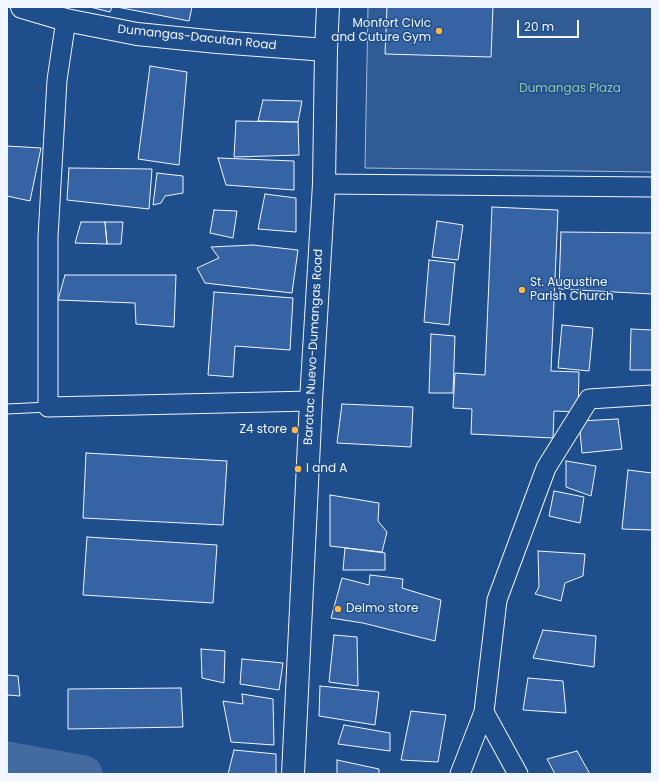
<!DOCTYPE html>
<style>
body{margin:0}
#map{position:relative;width:659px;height:781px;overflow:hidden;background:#1f4e8c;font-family:Poppins,sans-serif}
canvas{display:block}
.frame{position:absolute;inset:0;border:8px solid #f2f6ff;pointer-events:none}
.scale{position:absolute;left:517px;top:20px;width:62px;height:18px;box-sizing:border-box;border:2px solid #f2f6ff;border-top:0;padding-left:5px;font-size:12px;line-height:14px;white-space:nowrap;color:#f2f6ff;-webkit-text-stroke:3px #1f4e8c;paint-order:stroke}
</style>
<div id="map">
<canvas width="659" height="781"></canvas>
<div class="frame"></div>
<div class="scale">20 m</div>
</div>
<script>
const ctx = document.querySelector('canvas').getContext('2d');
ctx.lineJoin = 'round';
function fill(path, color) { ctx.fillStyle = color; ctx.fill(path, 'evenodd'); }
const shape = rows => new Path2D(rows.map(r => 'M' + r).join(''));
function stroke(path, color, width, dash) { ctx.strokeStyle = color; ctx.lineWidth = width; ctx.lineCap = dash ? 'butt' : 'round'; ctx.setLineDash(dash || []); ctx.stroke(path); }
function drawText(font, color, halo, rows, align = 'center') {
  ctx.font = font + ' Poppins,sans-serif'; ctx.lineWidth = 3; ctx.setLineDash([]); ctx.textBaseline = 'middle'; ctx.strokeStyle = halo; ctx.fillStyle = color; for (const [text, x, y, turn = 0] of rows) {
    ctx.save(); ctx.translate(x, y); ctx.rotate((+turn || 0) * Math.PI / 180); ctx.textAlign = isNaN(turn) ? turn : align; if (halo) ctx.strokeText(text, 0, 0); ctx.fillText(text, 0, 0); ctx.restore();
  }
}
const green = shape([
 [368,7,652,7,652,172,365,168,368,7]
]);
fill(green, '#305b95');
stroke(green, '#a8bbd7', 1);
stroke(shape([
 [7,760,84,774]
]), '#446ba0', 37);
const building = shape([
 [90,7,112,7,110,12,90,7],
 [117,7,192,7,189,21,117,7],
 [387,7,493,7,491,57,385,54,387,7],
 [150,66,187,72,179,165,138,159,150,66],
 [263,100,302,101,298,122,258,121,263,100],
 [236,121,298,122,299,155,234,157,236,121],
 [7,146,41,148,30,201,7,196,7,146],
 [218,158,294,161,294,190,226,185,218,158],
 [69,168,152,169,149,209,67,200,69,168],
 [157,173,183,176,183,193,165,196,161,203,153,205,157,173],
 [265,194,296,198,296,232,258,229,265,194],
 [492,207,558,210,551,371,579,372,578,412,554,411,553,438,471,434,472,409,453,408,455,373,485,375,492,207],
 [214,210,237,211,233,238,210,233,214,210],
 [437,221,463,225,458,260,432,257,437,221],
 [81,222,105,222,107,244,75,243,81,222],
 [105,222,123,222,121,244,107,244,105,222],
 [561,232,652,233,652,294,559,289,561,232],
 [253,245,298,250,292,293,205,283,197,268,219,258,211,247,253,245],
 [429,260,455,263,449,325,424,322,429,260],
 [65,275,176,275,174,327,136,324,135,303,58,300,65,275],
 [214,292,293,298,290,350,235,346,233,377,208,375,214,292],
 [562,325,593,328,589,371,558,368,562,325],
 [631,329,652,330,652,370,630,370,631,329],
 [431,334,455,336,453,393,429,393,431,334],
 [342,404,413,407,411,447,337,443,342,404],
 [618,419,622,449,582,453,579,421,618,419],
 [86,453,227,461,223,525,83,518,86,453],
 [566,461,596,466,591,496,566,487,566,461],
 [628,470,652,473,652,530,622,529,628,470],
 [554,491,584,497,580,523,549,516,554,491],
 [330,495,379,503,378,521,387,532,382,552,330,546,330,495],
 [87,537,217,545,213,603,83,595,87,537],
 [345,548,385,553,385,570,343,570,345,548],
 [538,551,585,554,583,576,565,583,561,601,535,594,539,587,538,551],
 [370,575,403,579,402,588,441,600,435,641,363,623,331,618,342,578,369,585,370,575],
 [543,630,596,636,594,667,533,658,543,630],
 [334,635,357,637,358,686,329,682,334,635],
 [201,649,225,651,224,683,202,678,201,649],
 [242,659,283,663,279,690,240,684,242,659],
 [7,675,18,676,20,696,7,695,7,675],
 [528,678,563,681,566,713,523,710,528,678],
 [320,686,379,692,375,725,319,716,320,686],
 [181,688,183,727,68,729,68,689,181,688],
 [242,694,273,699,274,745,231,742,223,701,243,704,242,694],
 [411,711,446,715,438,762,401,760,411,711],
 [344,725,390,733,390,751,338,744,344,725],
 [234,750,276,754,276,774,228,774,234,750],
 [577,751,590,774,555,774,547,759,577,751],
 [337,760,379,769,379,774,337,774,337,760]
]);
fill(building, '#3563a3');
stroke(building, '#f2f6ff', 1);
const lane = shape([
 [7,409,48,407]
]);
const street = shape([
 [66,20,57,80,48,237,48,407,311,401],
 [324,184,652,187],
 [484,712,518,774],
 [460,774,484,712,497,600,546,468,589,399,652,395]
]);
const secondary = shape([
 [293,774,311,401,324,184,326,50]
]);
const primary = shape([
 [22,7,66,20,137,34,217,42,326,50,328,7]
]);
stroke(lane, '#f2f6ff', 11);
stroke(street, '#f2f6ff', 21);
stroke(secondary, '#f2f6ff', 24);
stroke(primary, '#f2f6ff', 24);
stroke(lane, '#1f4e8c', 9);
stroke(street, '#1f4e8c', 19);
stroke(secondary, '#1f4e8c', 22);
stroke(primary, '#1f4e8c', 22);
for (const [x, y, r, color] of [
 [439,31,4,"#ffb74d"],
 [522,290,4,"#ffb74d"],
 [295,430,4,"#ffb74d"],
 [298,469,4,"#ffb74d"],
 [338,609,4,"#ffb74d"]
]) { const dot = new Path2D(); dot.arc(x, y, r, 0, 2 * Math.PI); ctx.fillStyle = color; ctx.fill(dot); stroke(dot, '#1f4e8c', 1.5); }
drawText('12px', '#f2f6ff', '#1f4e8c', [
 ["Monfort Civic",431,24,"right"],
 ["and Cuture Gym",431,38,"right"],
 ["St. Augustine",530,283],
 ["Parish Church",530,297],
 ["Z4 store",287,430,"right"],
 ["I and A",306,469],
 ["Delmo store",346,609]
], 'left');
drawText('12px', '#f2f6ff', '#1f4e8c', [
 ["Dumangas-Dacutan Road",197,38,6],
 ["Barotac Nuevo-Dumangas Road",314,347,-87]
]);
drawText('12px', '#97c8a6', '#1f4e8c', [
 ["Dumangas Plaza",570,89]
]);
</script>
